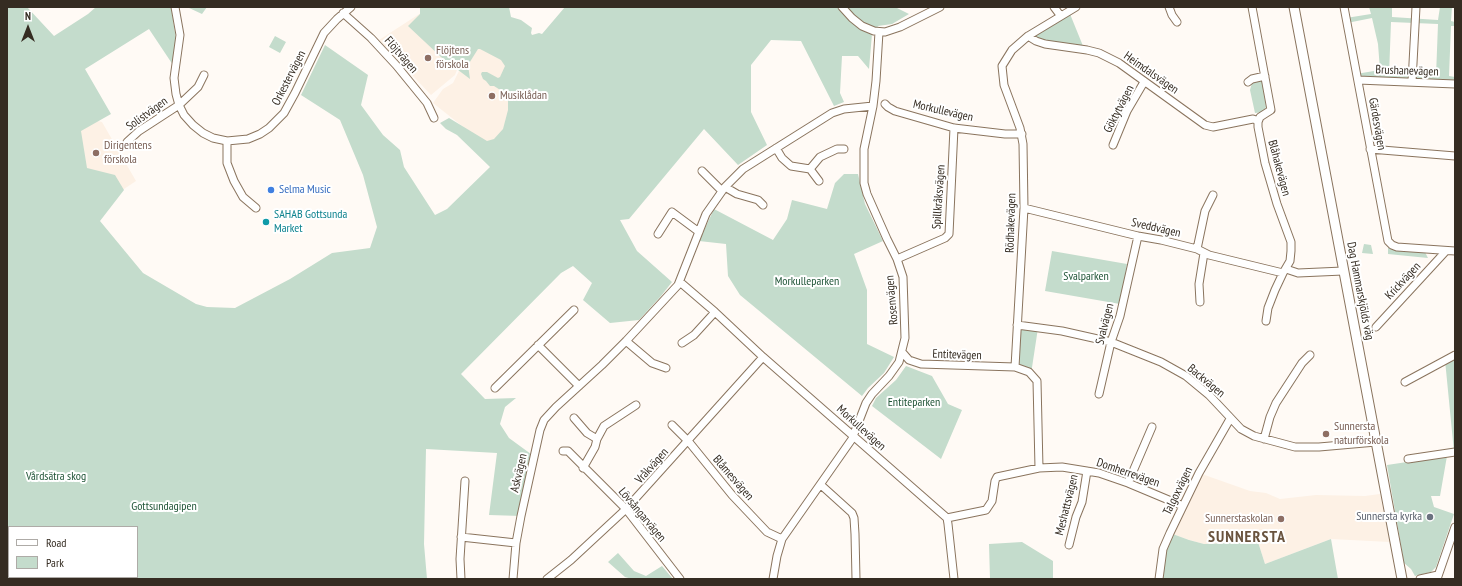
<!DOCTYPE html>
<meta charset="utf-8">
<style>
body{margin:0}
#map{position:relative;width:1462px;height:586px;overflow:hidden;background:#fffaf5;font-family:"PT Sans Narrow",sans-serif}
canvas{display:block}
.frame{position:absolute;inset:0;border:8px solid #352c22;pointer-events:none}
.legend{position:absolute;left:8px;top:526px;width:130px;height:52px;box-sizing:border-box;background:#fff;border:1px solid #aeaba7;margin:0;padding:5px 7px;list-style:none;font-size:12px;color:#352c22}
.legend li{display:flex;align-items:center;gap:8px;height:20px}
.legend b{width:20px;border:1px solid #aeaba7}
.north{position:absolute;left:8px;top:8px;width:40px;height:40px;-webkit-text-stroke:3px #fff;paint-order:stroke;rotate:0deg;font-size:11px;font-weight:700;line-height:16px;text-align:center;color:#352c22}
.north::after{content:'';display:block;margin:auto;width:14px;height:18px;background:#352c22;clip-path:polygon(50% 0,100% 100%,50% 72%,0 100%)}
</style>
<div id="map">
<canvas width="1462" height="586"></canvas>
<div class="frame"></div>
<ul class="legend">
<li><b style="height:5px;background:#fff"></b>Road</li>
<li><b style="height:11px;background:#c4dccc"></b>Park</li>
</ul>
<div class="north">N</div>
</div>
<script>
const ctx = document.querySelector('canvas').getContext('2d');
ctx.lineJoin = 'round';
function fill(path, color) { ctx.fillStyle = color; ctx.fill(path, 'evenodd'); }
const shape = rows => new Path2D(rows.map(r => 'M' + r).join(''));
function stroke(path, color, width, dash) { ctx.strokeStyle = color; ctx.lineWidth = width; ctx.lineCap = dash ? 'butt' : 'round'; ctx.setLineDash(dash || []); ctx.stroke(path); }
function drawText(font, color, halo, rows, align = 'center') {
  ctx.font = font + ' "PT Sans Narrow",sans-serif'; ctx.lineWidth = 4; ctx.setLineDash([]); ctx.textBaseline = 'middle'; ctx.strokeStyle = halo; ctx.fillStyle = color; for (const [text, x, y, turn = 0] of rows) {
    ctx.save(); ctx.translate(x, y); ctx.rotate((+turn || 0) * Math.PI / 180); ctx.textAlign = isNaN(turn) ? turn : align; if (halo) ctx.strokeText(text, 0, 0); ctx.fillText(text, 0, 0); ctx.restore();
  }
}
fill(shape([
 [427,9,471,33,455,75,431,95,379,40],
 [477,35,553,87,505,160,433,103,443,89,453,83],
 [75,115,102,122,136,181,97,207,58,125],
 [1199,473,1250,491,1266,493,1280,499,1316,495,1365,496,1380,494,1390,542,1331,539,1265,564,1258,542,1204,544,1189,540,1170,533]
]), '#fdf1e5');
fill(shape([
 [7,7,27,7,54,36,88,14,96,7,171,7,176,39,173,65,149,29,85,69,111,114,81,131,87,168,115,175,124,190,100,221,143,273,196,304,207,307,235,308,290,279,332,253,370,248,377,227,363,175,340,120,301,95,325,45,368,75,361,105,383,135,400,150,404,167,435,215,447,209,490,167,457,135,446,129,440,123,449,118,487,141,494,139,503,129,508,110,508,95,494,86,490,86,486,81,483,79,481,74,482,72,487,72,498,78,500,77,505,66,501,60,480,49,478,49,468,65,470,79,441,57,408,26,420,14,420,7,509,7,511,17,521,20,532,28,531,33,532,35,539,33,542,34,565,7,895,7,909,14,892,24,878,26,872,34,869,69,858,56,842,56,840,93,844,102,834,106,801,41,771,40,751,65,751,112,767,145,738,165,704,129,629,219,620,220,637,251,672,282,661,296,639,320,610,323,583,300,592,283,573,266,561,273,461,374,485,399,516,398,505,407,500,424,509,438,535,457,521,516,489,515,497,453,426,449,424,544,427,579,7,579],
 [9,527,137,527,137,577,9,577],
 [187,7,207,7,202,14],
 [1369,7,1392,7,1392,17,1438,20,1440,7,1452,7,1451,21,1455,22,1455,26,1451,26,1449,76,1455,77,1455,84,1358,80,1356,74,1380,70,1378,44,1372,18,1347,23,1346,18,1371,14],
 [1391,22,1438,24,1436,76,1389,75],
 [1070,14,1083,46,1046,41,1032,36],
 [275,36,286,42,280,53,269,47],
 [1262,81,1266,107,1263,112,1255,113,1250,90,1252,83],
 [844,174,858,174,865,204,883,241,854,254,867,290,867,344,894,357,884,373,868,388,862,396,740,295,728,276,726,244,699,241,714,209,773,240,787,219,792,200,827,209,835,183],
 [1364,244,1371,245,1373,254,1362,253],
 [1388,248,1425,252,1428,258,1388,254],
 [1052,251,1127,264,1120,304,1045,291],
 [1017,325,1038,328,1031,374,1015,367],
 [1455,355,1455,452,1454,452,1445,360],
 [906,366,932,376,948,404,962,410,941,459,872,406,876,398,896,380],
 [1447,456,1440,496,1431,496,1434,507,1454,514,1436,567,1431,572,1415,576,1411,569,1404,563,1387,465],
 [1170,533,1189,540,1204,544,1258,542,1265,564,1331,539,1338,579,1159,579],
 [1022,542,1053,561,1053,579,990,579,989,544],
 [618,553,634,571,646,576,662,566,673,579,632,579,625,577,608,562]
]), '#c4dccc');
const minor = shape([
 [175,7,180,35,174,78,176,94,179,105,184,115,193,125,203,133,213,138,227,141,248,139,260,134,269,128,284,113,295,93,324,33,337,19,351,7],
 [842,7,852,18,862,26,874,31,885,32,900,27,940,7],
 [1054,7,1060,15],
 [1169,7,1172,15,1177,22],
 [1252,7,1271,110,1260,117,1258,122,1258,127,1265,163,1277,204,1291,242,1291,251,1290,261,1283,273,1275,290,1268,308,1266,321],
 [1344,7,1388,241,1392,245,1397,247,1455,251],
 [343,13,371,38,396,65,427,103,434,118],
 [1028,36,1036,41,1045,44,1087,50,1099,53,1119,63,1205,125,1213,127,1253,119,1256,120,1258,122],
 [1358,80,1455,84],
 [1248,82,1252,79,1265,76],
 [1412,82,1416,7],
 [885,104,888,107,895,111,954,128,1005,134,1022,134],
 [227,141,227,163,234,181,243,197,256,208],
 [127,142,139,131,179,105,198,87,204,75],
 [1113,145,1127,111,1144,82],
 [776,148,782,158,791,166,810,169,819,181],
 [1370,149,1455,156],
 [810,169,820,157,837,149,844,149],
 [702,171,722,191],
 [725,187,737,194,758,200,763,205],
 [1024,208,1138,236,1161,240,1197,249,1209,255,1283,273],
 [658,234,672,212,699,232],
 [1197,249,1205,211,1213,195],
 [897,259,945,238,949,234,954,128],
 [1286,269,1298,273,1343,271],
 [680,282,715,312,763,357,947,518,948,524,954,579],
 [1200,302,1199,284,1204,253],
 [1017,325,1062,331,1111,342,1161,362,1186,376,1209,395,1241,429,1254,436,1295,447,1319,447,1376,442],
 [1376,327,1446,251],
 [626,341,652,363,666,368],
 [682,343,694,335,715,312],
 [538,345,579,386],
 [902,352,909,360,921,364,1015,367],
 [1405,382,1455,355],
 [495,388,574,310],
 [1099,394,1111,342,1120,316,1138,236],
 [574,418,587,433,597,439,595,447,583,468],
 [672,425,689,442,732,495,767,532,782,539],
 [597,439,604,426,636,405],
 [1264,439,1270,417,1276,403,1302,363,1310,355],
 [563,451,568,451,626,509,680,579],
 [1408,459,1455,452],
 [1039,468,1037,381,1029,372,1015,367,1024,208,1023,144,1020,128,1004,85,1002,66,1012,50,1028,36,1076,7],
 [1128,483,1152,427],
 [821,485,852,513,854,518,855,534,856,579],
 [947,518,986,510,992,501,995,481,997,477,1039,468,1062,467,1099,473,1128,483,1183,506],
 [461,537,516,543],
 [1069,545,1076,517,1082,502,1087,471],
 [461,579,460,559,465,481],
 [513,579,516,543,521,516,540,430,544,420,556,407,602,365,626,341,678,285,706,214,725,187,743,169,832,113,844,109,873,106],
 [547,579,571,560,626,509,763,357],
 [773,579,777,556,782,539,852,439,866,403,872,394,889,376,899,362,905,338,903,277,897,259,887,239,867,194,864,183,864,149,873,106,876,81,879,32],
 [1159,579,1163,549,1170,533,1199,473,1230,419],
 [1420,579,1438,575],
 [1437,579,1455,527]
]);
const major = shape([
 [1294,7,1402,579]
]);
stroke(minor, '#8a745e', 9);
stroke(major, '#8a745e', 11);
stroke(minor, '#fff', 7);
stroke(major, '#fff', 9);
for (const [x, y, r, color] of [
 [428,58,4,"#8d6e63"],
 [492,96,4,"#8d6e63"],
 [96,153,4,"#8d6e63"],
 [271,190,4,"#3f7fe0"],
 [266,222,4,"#0f9aa8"],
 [1326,434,4,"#8d6e63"],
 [1430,517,4,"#6b7280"],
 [1281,519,4,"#8d6e63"]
]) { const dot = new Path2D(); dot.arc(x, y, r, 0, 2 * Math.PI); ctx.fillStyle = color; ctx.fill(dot); stroke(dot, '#fff', 1.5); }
drawText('12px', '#785e54', '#fff', [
 ["Flöjtens",436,51],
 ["förskola",436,65],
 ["Musiklådan",500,96],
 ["Dirigentens",104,146],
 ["förskola",104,160],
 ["Sunnersta",1334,427],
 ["naturförskola",1334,441],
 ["Sunnerstaskolan",1273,519,"right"]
], 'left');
drawText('12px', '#352c22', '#fff', [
 ["Flöjtvägen",401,55,49],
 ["Brushanevägen",1407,71,2],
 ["Heimdalsvägen",1151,73,35],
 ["Orkestervägen",289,78,-63],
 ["Göktytvägen",1119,109,-63],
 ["Morkullevägen",943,111,13],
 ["Solistvägen",147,114,-36],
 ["Gärdesvägen",1377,124,80],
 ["Blåhakevägen",1279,168,75],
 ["Spillkråksvägen",939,197,-86],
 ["Rödhakevägen",1011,223,-88],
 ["Sveddvägen",1156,228,13],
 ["Krickvägen",1403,281,-47],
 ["Dag Hammarskjölds väg",1360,291,79],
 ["Rosenvägen",892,300,-95],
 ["Svalvägen",1105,324,-76],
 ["Entitevägen",957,355,2],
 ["Backvägen",1206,381,40],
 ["Morkullevägen",861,428,42],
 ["Vråkvägen",652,466,-48],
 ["Askvägen",519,473,-77],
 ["Domherrevägen",1128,473,19],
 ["Blåmesvägen",733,478,49],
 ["Talgoxvägen",1178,491,-64],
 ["Meshattsvägen",1067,505,-76],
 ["Lövsångarvägen",642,515,50]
]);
drawText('12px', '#366cbe', '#fff', [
 ["Selma Music",279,190]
], 'left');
drawText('12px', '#0d838f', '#fff', [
 ["SAHAB Gottsunda",274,215],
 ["Market",274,229]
], 'left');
drawText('12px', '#215538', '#fff', [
 ["Svalparken",1086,277],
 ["Morkulleparken",807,282],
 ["Entiteparken",914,403],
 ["Vårdsätra skog",56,477],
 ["Gottsundagipen",164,507]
]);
drawText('12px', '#5b616d', '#fff', [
 ["Sunnersta kyrka",1422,517]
], 'right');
ctx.letterSpacing = '1px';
drawText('bold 16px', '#69533e', '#fff', [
 ["SUNNERSTA",1247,537]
]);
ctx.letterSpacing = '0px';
</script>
